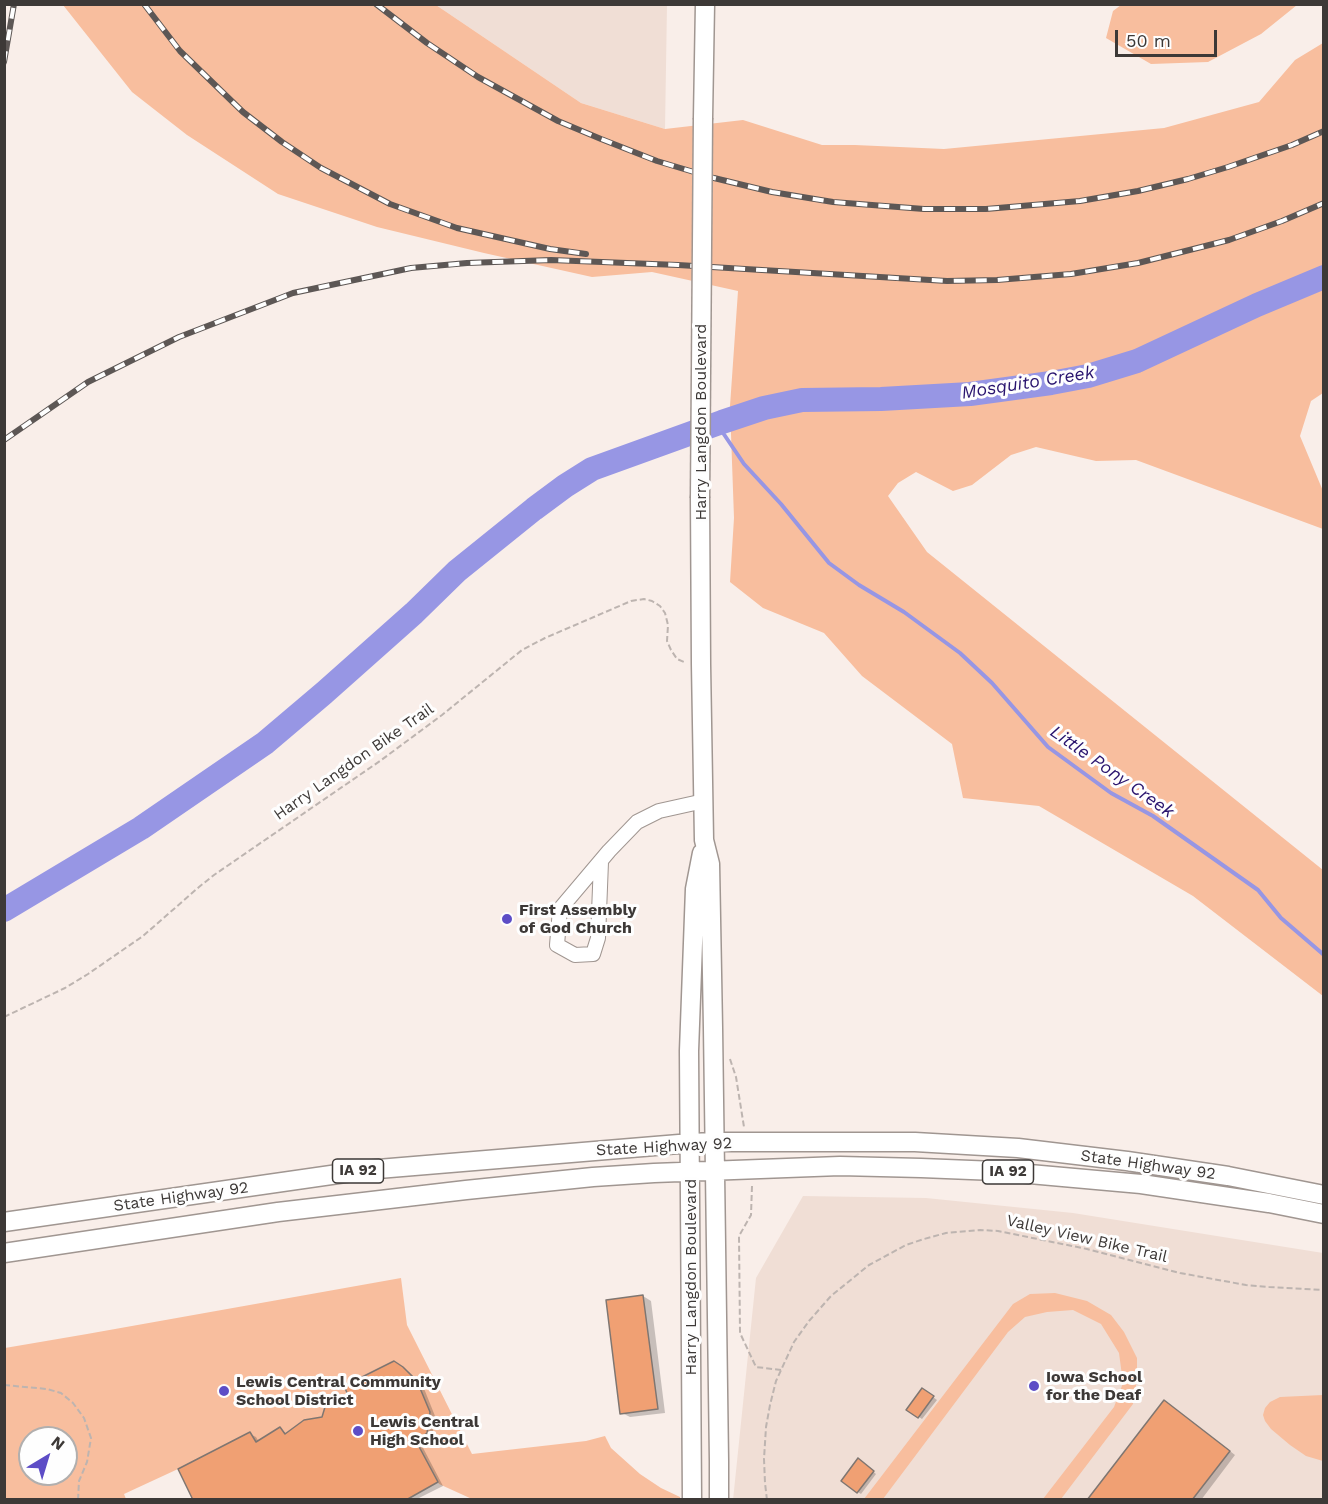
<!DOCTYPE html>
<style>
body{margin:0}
#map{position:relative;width:1328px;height:1504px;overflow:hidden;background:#f9eee9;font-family:"Work Sans",sans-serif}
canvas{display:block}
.frame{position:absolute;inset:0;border:6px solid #3d3937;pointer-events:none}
.north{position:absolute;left:18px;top:1426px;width:60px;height:60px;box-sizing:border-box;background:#fefefe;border:2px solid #b1afae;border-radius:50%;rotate:38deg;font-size:16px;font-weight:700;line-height:24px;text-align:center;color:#3d3937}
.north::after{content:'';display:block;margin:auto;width:21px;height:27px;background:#5d4dc6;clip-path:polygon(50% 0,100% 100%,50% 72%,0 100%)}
.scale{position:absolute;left:1115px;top:30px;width:102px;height:27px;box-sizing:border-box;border:3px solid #3d3937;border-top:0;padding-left:8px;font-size:18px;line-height:21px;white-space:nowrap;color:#3d3937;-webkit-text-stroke:4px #fefefe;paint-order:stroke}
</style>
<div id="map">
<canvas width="1328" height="1504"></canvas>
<div class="frame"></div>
<div class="north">N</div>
<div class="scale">50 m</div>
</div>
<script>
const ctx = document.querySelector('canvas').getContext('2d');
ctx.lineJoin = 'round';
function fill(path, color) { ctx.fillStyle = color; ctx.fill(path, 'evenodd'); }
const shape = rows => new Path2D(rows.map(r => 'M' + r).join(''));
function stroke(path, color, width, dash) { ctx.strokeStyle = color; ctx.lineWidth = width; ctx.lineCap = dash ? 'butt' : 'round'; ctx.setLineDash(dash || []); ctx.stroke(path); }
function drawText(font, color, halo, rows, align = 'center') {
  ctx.font = font + ' "Work Sans",sans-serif'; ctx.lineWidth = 6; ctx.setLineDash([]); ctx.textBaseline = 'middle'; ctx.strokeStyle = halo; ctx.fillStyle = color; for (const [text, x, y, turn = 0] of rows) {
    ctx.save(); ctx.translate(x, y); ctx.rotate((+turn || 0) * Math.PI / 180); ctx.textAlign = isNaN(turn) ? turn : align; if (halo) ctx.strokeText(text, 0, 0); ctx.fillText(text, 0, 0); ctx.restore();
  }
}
fill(shape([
 [436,5,667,5,665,129,581,103],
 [803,1196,926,1198,1073,1213,1323,1253,1323,1499,733,1500,756,1278]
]), '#f0ded5');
fill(shape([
 [63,5,436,5,581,103,665,129,743,120,822,145,855,145,944,149,1164,128,1259,102,1295,60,1323,43,1323,393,1311,401,1300,436,1323,491,1323,529,1136,460,1096,461,1036,447,1011,455,972,485,953,491,916,472,898,483,888,496,927,552,1323,870,1323,996,1193,896,1039,806,963,798,952,744,862,676,824,633,763,608,730,582,734,518,730,406,738,291,652,272,592,277,484,253,377,227,278,194,187,135,132,92],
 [1121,5,1121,4,1297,5,1261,34,1208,62,1151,64,1106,38,1113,11],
 [401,1278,407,1325,472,1454,586,1441,605,1436,611,1448,640,1474,661,1488,680,1497,680,1499,472,1499,439,1484,416,1441,429,1412,417,1381,403,1367,394,1361,344,1387,348,1395,325,1407,322,1417,304,1420,285,1435,280,1427,256,1442,250,1432,178,1469,124,1494,126,1499,5,1500,5,1348,87,1334],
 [30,1438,66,1438,66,1474,30,1474],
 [1055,1293,1087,1301,1111,1315,1124,1332,1137,1358,1137,1379,1133,1404,1061,1499,1043,1499,1114,1407,1123,1383,1119,1353,1101,1324,1073,1310,1047,1312,1025,1317,1008,1332,883,1499,864,1499,1013,1304,1030,1294],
 [1323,1395,1324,1395,1323,1461,1306,1456,1290,1445,1271,1429,1265,1421,1263,1415,1265,1408,1270,1402,1280,1397]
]), '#f8be9e');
fill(shape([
 [643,1296,651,1301,665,1413,630,1417,622,1413],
 [394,1363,409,1372,423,1386,435,1416,432,1437,421,1444,443,1486,415,1500,195,1500,250,1434,256,1437,259,1442,280,1429,287,1434,323,1419,350,1396],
 [926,1392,937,1400,922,1419,908,1409],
 [1170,1405,1235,1455,1201,1500,1089,1500],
 [862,1462,876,1474,861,1494,858,1492]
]), '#0003');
stroke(shape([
 [717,424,744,464,781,504,829,563,859,585,904,612,960,653,992,683,1048,747,1111,793,1153,816,1258,890,1281,918,1324,955]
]), '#9796e4', 4);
stroke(shape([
 [4,910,141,828,265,743,324,693,414,613,457,571,534,509,565,486,592,469,722,422,764,408,802,400,881,399,970,394,1051,383,1088,376,1137,361,1257,305,1324,277]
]), '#9796e4', 24);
const building = shape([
 [643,1295,658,1409,620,1414,606,1300,643,1295],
 [394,1361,403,1367,417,1381,430,1412,427,1433,416,1441,438,1482,406,1500,193,1500,178,1469,250,1432,256,1442,280,1427,285,1434,304,1420,322,1417,325,1407,348,1395,344,1386,394,1361],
 [922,1388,934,1396,918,1418,906,1410,922,1388],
 [1164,1400,1230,1451,1192,1500,1087,1500,1164,1400],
 [858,1458,874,1471,857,1493,841,1481,858,1458]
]);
fill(building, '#f0a073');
stroke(building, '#7f7671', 1.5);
const minor = shape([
 [601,862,598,938,593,954,575,955,557,945,560,909,609,851,637,822,659,811,704,801]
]);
const major = shape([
 [703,118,705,4],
 [700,498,701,664,704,840,710,864,713,1028,719,1461,719,1500],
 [4,1222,366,1170,691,1143,714,1142,915,1142,1018,1148,1127,1161,1228,1176,1324,1195],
 [4,1253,278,1212,466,1190,593,1177,654,1173,840,1166,921,1168,996,1171,1141,1184,1269,1203,1324,1214],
 [692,1500,689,1051,695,889,702,853]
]);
stroke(minor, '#a09691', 16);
stroke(major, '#a09691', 21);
stroke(shape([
 [4,1017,65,988,88,974,143,936,199,887,214,875,380,761,442,715,522,650,545,638,631,601,644,599,652,601,660,606,665,613,668,625,667,641,671,650,677,659,684,662],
 [730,1059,736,1077,744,1127],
 [752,1186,751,1215,739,1236,740,1333,756,1367,781,1370],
 [4,1385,47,1389,61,1393,73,1403,84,1418,91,1438,87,1462,79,1481,78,1500],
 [767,1500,765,1483,764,1459,766,1427,770,1405,776,1381,794,1342,809,1321,831,1296,869,1265,906,1245,924,1239,946,1233,980,1230,998,1231,1087,1249,1180,1273,1246,1285,1269,1287,1324,1290]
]), '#bdb4b0', 2, [6, 3]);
stroke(minor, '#fff', 14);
stroke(major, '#fff', 18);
const rail = shape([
 [144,4,180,51,243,112,282,142,321,168,390,204,457,228,550,249,586,254],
 [376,4,427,43,478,77,558,121,601,139,657,161,714,178,772,192,833,202,924,209,986,209,1080,201,1138,191,1188,179,1228,167,1292,145,1324,131],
 [4,62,14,4],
 [4,440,88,382,179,337,293,293,411,268,467,263,551,260,678,265,947,281,997,280,1071,274,1138,263,1229,240,1282,221,1324,203]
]);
stroke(rail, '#5d5755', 6);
stroke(rail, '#fefefe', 4, [11]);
const majorBridge = shape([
 [700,498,703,118]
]);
stroke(majorBridge, '#a09691', 21, []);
stroke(majorBridge, '#fff', 18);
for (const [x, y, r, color] of [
 [507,919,6,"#5d4dc6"],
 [1034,1386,6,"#5d4dc6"],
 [224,1391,6,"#5d4dc6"],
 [358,1431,6,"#5d4dc6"]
]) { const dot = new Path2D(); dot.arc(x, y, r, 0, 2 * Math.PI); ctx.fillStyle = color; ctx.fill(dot); stroke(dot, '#fefefe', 2); }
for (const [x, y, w] of [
 [358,1171,51],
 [1008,1172,51]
]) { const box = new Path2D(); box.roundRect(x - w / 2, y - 12, w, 24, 4.5); ctx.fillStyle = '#fefefe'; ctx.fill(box); stroke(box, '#3d3937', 1.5); }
drawText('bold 15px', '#3d3937', null, [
 ["IA 92",358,1171],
 ["IA 92",1008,1172]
]);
drawText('16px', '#3d3937', '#fefefe', [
 ["Harry Langdon Boulevard",701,422,-90],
 ["Harry Langdon Bike Trail",354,762,-35],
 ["State Highway 92",664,1147,-3],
 ["State Highway 92",1148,1165,8],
 ["State Highway 92",181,1197,-8],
 ["Valley View Bike Trail",1087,1239,13],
 ["Harry Langdon Boulevard",691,1277,-90]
]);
drawText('bold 16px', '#3d3937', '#fefefe', [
 ["First Assembly",519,910],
 ["of God Church",519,928],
 ["Iowa School",1046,1377],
 ["for the Deaf",1046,1395],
 ["Lewis Central Community",236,1382],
 ["School District",236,1400],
 ["Lewis Central",370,1422],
 ["High School",370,1440]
], 'left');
drawText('italic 18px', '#29146e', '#fefefe', [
 ["Mosquito Creek",1028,383,-9],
 ["Little Pony Creek",1112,772,35]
]);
</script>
